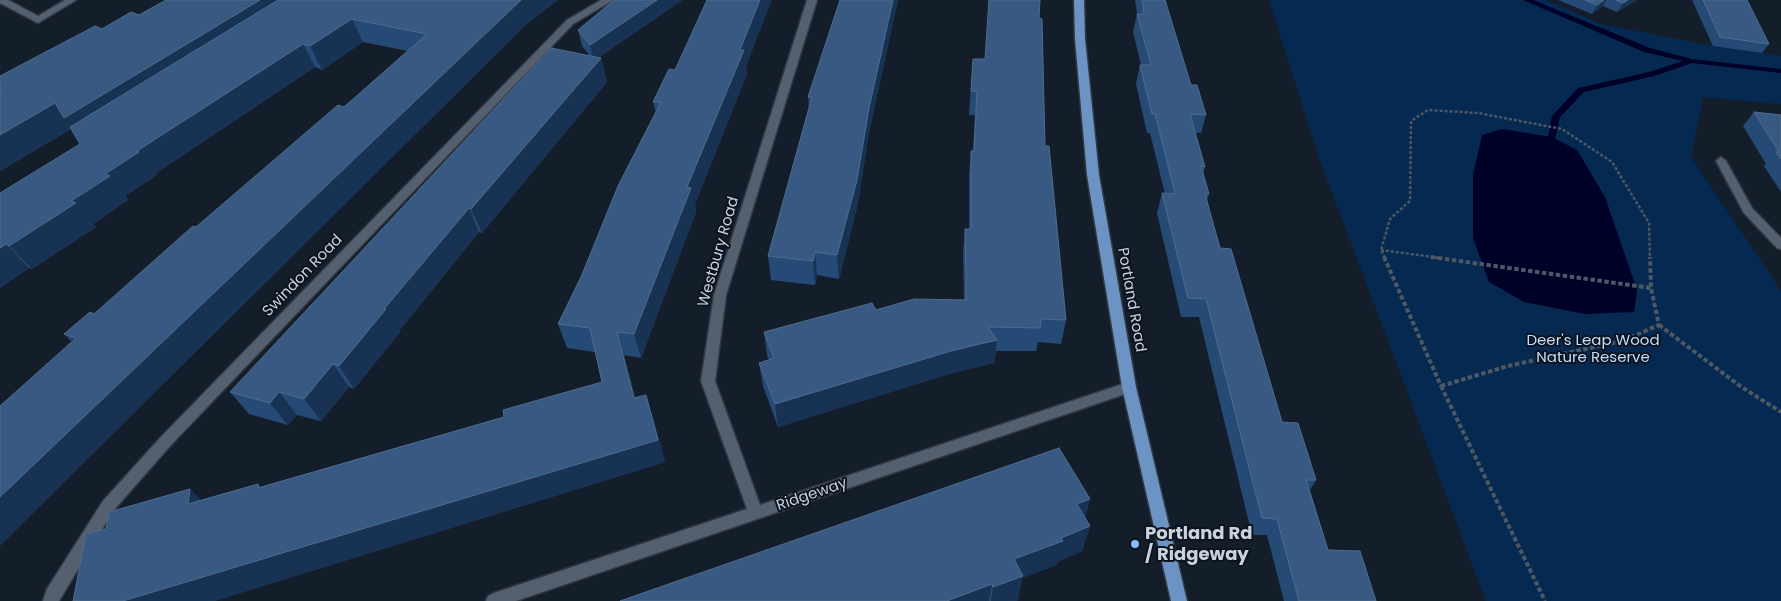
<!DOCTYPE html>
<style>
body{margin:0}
canvas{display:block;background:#131e2a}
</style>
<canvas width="1781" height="601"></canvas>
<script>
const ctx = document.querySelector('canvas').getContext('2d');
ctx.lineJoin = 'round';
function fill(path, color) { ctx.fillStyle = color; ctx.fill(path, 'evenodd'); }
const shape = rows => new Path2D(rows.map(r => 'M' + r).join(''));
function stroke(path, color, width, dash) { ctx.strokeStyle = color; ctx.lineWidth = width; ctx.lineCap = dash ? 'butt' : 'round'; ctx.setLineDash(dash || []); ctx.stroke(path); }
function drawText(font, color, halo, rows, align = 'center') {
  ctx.font = font + ' Poppins,sans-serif'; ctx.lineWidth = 4; ctx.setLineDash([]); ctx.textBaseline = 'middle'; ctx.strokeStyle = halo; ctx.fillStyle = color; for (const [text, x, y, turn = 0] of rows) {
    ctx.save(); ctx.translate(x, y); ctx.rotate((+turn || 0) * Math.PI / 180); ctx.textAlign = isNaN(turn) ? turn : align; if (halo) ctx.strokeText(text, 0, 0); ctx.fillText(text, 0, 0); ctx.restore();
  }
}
fill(shape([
 [1269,0,1546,0,1601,24,1697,43,1781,56,1781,104,1703,97,1691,157,1781,291,1781,601,1486,601,1319,158]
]), '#052951');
fill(shape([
 [1502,129,1552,137,1577,150,1605,197,1637,290,1634,312,1585,314,1524,302,1489,282,1473,238,1473,175,1482,135]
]), '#000128');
fill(shape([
 [1523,0,1533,0,1650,48,1692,59,1781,69,1781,73,1692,63,1654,76,1584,92,1560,117,1555,139,1549,139,1548,137,1552,116,1578,88,1649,72,1683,61,1644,52,1523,0]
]), '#000128');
const minor = shape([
 [0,0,8,0,38,16,65,0,76,0,38,23,0,3,0,0],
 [601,0,613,0,573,24,170,446,113,511,59,601,43,601,47,589,103,501,160,438,567,20,601,0],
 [807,0,817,0,726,295,715,381,760,505,1129,382,1134,383,1136,387,1134,391,516,601,486,601,488,596,494,593,747,509,701,381,714,295,807,0],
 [1721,157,1726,161,1752,208,1781,238,1781,249,1777,248,1744,213,1716,161,1721,157]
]);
const major = shape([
 [1074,0,1084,0,1085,39,1099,175,1136,387,1187,601,1171,601,1122,387,1087,175,1075,39,1074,0]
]);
stroke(minor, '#323842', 3);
stroke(major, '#323842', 3);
stroke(shape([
 [1381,250,1440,258],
 [1385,258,1381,250,1390,219,1410,201,1411,121,1428,110,1478,113,1562,129,1612,162,1649,223,1650,258]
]), '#4e5863', 2.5, [3, 2]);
stroke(shape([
 [1384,257,1441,386],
 [1431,257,1651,288],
 [1659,325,1740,386,1781,412],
 [1441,386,1545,601],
 [1441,386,1508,366,1622,341,1659,325,1651,288,1650,257]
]), '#4e5863', 4, [4.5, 2.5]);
fill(minor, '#54606f');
fill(major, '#6b93c4');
fill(shape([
 [166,0,558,0,529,22,71,341,64,334,94,314,196,227,344,107,408,51,363,42,322,70,315,67,155,174,157,175,125,196,128,200,93,224,96,227,32,269,29,268,0,288,0,193,80,144,71,129,0,171,0,76,102,29,139,15],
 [614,0,599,58,601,58,607,82,482,233,479,232,399,331,400,332,354,389,349,387,321,421,297,415,288,425,249,414,230,392,590,56,582,46,578,30],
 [840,0,898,0,869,132,858,203,839,279,817,275,815,285,771,280,768,256,809,109,808,97],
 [1135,0,1165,0,1191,85,1206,115,1201,133,1195,133,1205,167,1203,174,1209,194,1207,200,1220,248,1282,422,1316,480,1310,490,1328,550,1376,601,1284,601,1267,535,1252,535,1199,317,1181,317,1157,213,1162,193,1165,194,1150,133,1147,133,1136,84,1140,65,1141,65,1133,32,1137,14],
 [1558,0,1637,0,1617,12,1603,6,1592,14],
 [1692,0,1747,0,1769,44,1762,53,1713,46],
 [1039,18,1045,146,1066,320,1061,344,1038,342,1036,351,996,351,994,363,949,374,778,427,763,386,759,363,769,360,767,355,764,332,876,310,964,300,963,253,965,229,969,229,969,175,971,151,973,151,975,115,969,115,973,59,984,59],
 [746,67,747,74,695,204,696,212,641,358,624,355,635,397,653,418,665,462,214,601,73,601,106,529,201,500,258,484,260,487,504,417,602,382,595,352,567,348,558,324,581,277,656,113,653,102,675,70],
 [1754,112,1781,115,1781,192,1764,166,1766,164,1743,126],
 [1090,499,1085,517,1090,526,1082,551,1057,562,1056,565,1022,578,1018,600,1015,601,620,601]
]), '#264a76');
fill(shape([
 [260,0,308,0,72,128,0,171,0,135,55,103],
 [521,0,558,0,529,22,0,546,0,497],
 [657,0,683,0,594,61,590,45],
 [760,0,772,0,746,67,747,74,695,204,696,212,641,358,634,334,687,187],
 [893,0,898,0,869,132,858,203,839,279,837,255],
 [1604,0,1606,0,1603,6,1592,14,1597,5],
 [1628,0,1637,0,1617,12,1623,3],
 [352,19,363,42,322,70,310,46],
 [303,44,315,67,155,174,157,175,125,196,128,200,93,224,96,227,32,269,9,246,71,201,105,174,137,151],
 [601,58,607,82,482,233,471,209],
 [469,208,479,232,399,331,400,332,354,389,339,366,384,309],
 [6,244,29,268,0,288,0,248],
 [815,252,817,275,815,285,813,261],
 [617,332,624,355,642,421,634,398],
 [997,340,994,363,949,374,778,427,775,404,951,351],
 [333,364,349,387,321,421,304,399],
 [279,392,297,415,288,425,270,403],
 [646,395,653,418,665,462,214,601,123,601],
 [190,489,212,511,188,504],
 [1090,499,1082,525,1077,504],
 [1090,526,1082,551,1057,562,1056,565,1022,578,1018,600,1015,601,991,601,993,587,1014,559,1061,538],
 [992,584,989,601,947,601]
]), '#173253');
const building = shape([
 [166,0,260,0,64,118,55,103,0,135,0,92,2,91,0,91,0,76,95,26,102,29,131,12,139,15,166,0],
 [278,0,521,0,0,497,0,406,76,338,64,334,90,312,94,314,193,226,196,227,338,105,344,107,427,34,352,19,310,46,303,44,137,151,139,152,105,174,110,176,71,201,76,203,9,246,6,244,0,248,0,193,80,144,70,127,278,0],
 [614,0,657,0,590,45,578,30,614,0],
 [707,0,760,0,740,50,744,50,687,187,691,188,634,334,617,332,634,398,646,395,658,440,123,601,73,601,86,534,106,529,109,512,190,489,188,504,258,484,258,488,504,417,503,410,602,382,590,328,558,324,581,277,618,186,661,102,653,102,669,69,675,70,707,0],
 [840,0,893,0,869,108,857,180,837,255,815,252,813,261,768,256,812,97,808,97,840,0],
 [989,0,1040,0,1039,18,1042,19,1045,146,1049,146,1066,320,1041,319,1040,328,988,327,997,340,951,351,775,404,759,363,774,358,764,332,872,303,876,310,914,299,966,300,966,275,968,274,966,274,965,229,971,229,971,151,974,151,977,92,971,91,973,59,985,59,989,0],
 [1142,0,1165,0,1191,85,1197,85,1206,115,1190,114,1205,167,1201,166,1209,194,1205,194,1220,248,1231,249,1282,422,1298,423,1316,480,1306,480,1328,550,1360,551,1376,601,1299,601,1277,519,1262,518,1206,299,1188,298,1162,193,1175,194,1155,114,1152,114,1140,65,1151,65,1137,14,1144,14,1142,0],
 [1585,0,1604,0,1597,5,1585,0],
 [1616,0,1628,0,1623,3,1616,0],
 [1703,0,1747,0,1769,44,1720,37,1703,0],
 [551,48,601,58,471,209,469,208,384,309,386,309,339,366,333,364,304,399,279,392,270,403,230,392,551,48],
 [1754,112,1781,115,1781,159,1776,152,1779,152,1754,112],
 [1059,448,1090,499,1077,504,1090,526,1061,538,1063,541,1014,559,1023,576,993,587,992,584,947,601,620,601,1059,448]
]);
fill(building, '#385981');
stroke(building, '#4f6c8f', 1);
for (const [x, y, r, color] of [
 [1135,544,5,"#87bbfb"]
]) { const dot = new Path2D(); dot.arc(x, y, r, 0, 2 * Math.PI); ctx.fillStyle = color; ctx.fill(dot); stroke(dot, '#0b1421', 2); }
drawText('15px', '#cbd2db', '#0b1421', [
 ["Westbury Road",719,252,-74],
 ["Swindon Road",303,276,-46],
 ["Portland Road",1131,300,80],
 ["Ridgeway",812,495,-19]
]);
drawText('15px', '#c5ddfa', '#0b1421', [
 ["Deer's Leap Wood",1593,341],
 ["Nature Reserve",1593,358]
]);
drawText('bold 18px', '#cbd2db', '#0b1421', [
 ["Portland Rd",1145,534],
 ["/ Ridgeway",1145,555]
], 'left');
</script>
